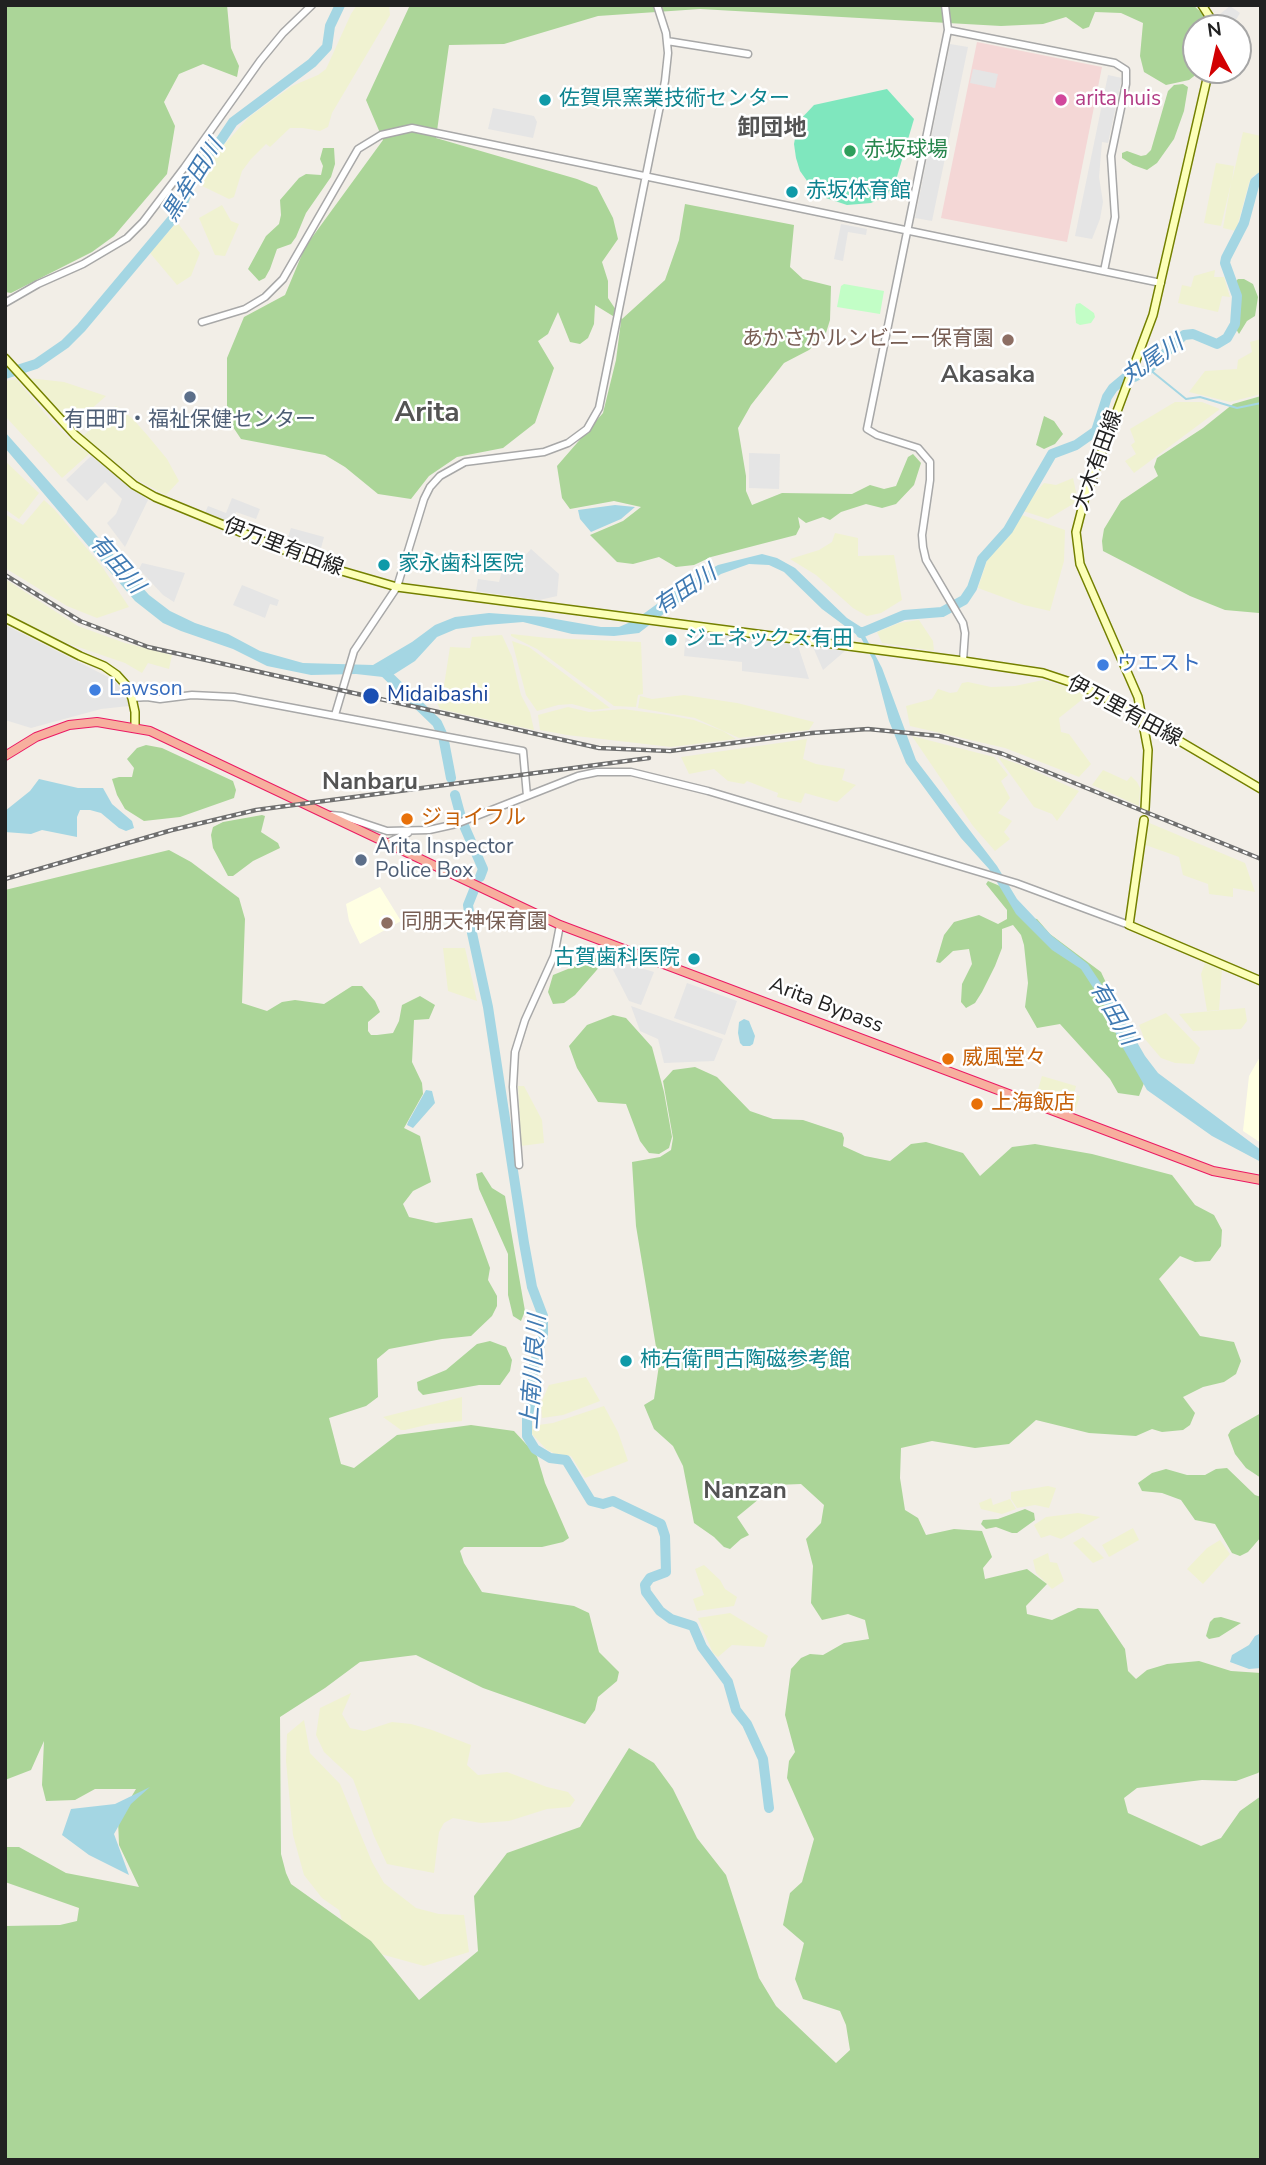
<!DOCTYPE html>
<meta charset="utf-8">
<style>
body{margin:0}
#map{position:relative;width:1266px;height:2165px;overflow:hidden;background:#f2eee7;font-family:"Nunito Sans",sans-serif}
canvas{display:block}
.frame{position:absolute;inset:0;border:7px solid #212121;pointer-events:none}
.north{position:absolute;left:1182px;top:14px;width:70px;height:70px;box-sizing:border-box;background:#fff;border:2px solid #a6a6a6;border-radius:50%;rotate:352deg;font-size:19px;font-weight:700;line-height:28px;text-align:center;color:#212121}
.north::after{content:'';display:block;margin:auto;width:24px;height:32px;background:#d20002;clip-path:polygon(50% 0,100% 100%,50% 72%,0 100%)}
</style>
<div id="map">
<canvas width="1266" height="2165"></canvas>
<div class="frame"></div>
<div class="north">N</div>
</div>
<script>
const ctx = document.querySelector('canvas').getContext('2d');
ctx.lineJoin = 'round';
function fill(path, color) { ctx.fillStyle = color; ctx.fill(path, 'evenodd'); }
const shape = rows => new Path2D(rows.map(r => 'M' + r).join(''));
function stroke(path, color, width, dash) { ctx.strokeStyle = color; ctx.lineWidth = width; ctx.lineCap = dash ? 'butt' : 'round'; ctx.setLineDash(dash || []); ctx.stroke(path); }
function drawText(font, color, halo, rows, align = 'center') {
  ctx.font = font + ' "Nunito Sans","Noto Sans JP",sans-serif'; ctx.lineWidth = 5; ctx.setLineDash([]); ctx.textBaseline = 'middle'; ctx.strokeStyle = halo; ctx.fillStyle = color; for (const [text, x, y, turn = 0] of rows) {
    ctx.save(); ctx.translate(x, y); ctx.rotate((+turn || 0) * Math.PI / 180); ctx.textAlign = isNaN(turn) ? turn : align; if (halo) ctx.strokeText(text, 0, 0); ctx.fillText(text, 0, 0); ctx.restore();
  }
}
fill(shape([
 [977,42,1102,67,1067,242,941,218]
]), '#f4d7d6');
fill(shape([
 [380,887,401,921,360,944,349,921,346,904],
 [1261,1055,1261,1143,1243,1131,1249,1076]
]), '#ffffe3');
fill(shape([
 [357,5,389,5,390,15,332,113,328,127,320,131,303,128,290,128,270,147,266,144,251,159,242,171,234,197,229,199,198,184,206,165,249,117,292,86,318,75,326,69,351,14],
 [1243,132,1261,136,1261,171,1252,177,1249,183,1236,231,1223,228,1231,183,1221,226,1204,223,1216,163,1234,166,1232,181],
 [222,205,231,221,239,224,225,256,215,255,199,218],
 [177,222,200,253,191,276,177,285,150,253],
 [1215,270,1214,277,1224,277,1230,297,1222,296,1218,312,1178,303,1182,285,1191,287,1194,276],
 [1261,339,1261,394,1230,402,1189,392,1205,371,1237,369,1238,360,1252,352,1250,342],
 [28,378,64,382,106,396,72,426],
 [16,379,53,423,74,443,89,454,62,478,5,416,5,381],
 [1175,402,1202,402,1220,409,1134,473,1125,461,1136,454,1131,445,1135,442,1130,429],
 [116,406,133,419,148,436,167,459,179,481,166,495,136,479,83,436],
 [5,461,39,493,19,519,5,509],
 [1073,478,1078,501,1048,519,1020,510,1044,483,1056,485],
 [44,500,55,510,103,568,129,607,97,618,67,606,5,568,5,514,23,525],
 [1019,514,1065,530,1064,561,1050,611,1024,605,978,588,988,557,1007,538,1015,527],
 [835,533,858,538,858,556,894,555,902,600,881,613,867,616,853,608,816,575,790,559,819,550,832,542],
 [5,579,78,626,125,643,172,655,169,669,148,663,142,673,125,663,52,638,6,613],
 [919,620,933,641,934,651,882,643,877,632,899,623],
 [511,634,548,638,641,642,643,694,638,695,636,707,614,706,537,649,511,636],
 [502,635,512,657,521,695,530,712,534,730,440,709,437,703,438,696,443,692,450,647,470,648,472,637],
 [512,641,529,647,610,708,594,710,572,704,558,705,537,711,526,695],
 [1043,680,1089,694,1059,718,1061,732,1069,734,1091,764,1079,777,1005,748,910,726,906,706,932,699,938,689,950,693,957,692,962,683,968,682,991,687,1015,686],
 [684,695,737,703,814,722,809,730,739,738,695,718,638,708,640,696,652,699],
 [568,707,589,712,623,709,667,715,694,720,723,731,736,739,671,747,567,735,540,730,538,715],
 [912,736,994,757,1008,775,1001,781,1010,798,998,813,1012,821,1004,832,1010,839,995,851,973,826],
 [807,739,803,759,816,764,845,769,842,780,856,785,837,802,805,793,801,803,777,797,778,793,747,781,744,784,728,781,714,769,689,774,681,757],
 [998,757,1024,766,1079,791,1057,821,1052,814,1034,807],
 [1103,770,1127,781,1131,776,1137,782,1140,788,1139,806,1092,785],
 [1147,822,1245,863,1255,892,1233,888,1233,897,1209,894,1208,884,1183,875,1179,857,1143,844],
 [443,948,465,948,477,1001,448,991],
 [1205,963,1222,969,1219,1010,1207,1011,1201,974],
 [1245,1008,1247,1021,1241,1029,1193,1031,1179,1014],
 [1166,1013,1200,1048,1194,1064,1175,1063,1161,1058,1144,1038,1139,1025],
 [1042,1076,1076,1086,1074,1094,1080,1096,1075,1111,1036,1096],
 [518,1086,524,1086,542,1120,544,1143,521,1146],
 [586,1377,600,1401,563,1415,542,1418,541,1403,549,1385],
 [462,1397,462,1421,430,1424,405,1430,401,1430,383,1417],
 [604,1406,618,1432,628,1461,585,1478,571,1456,555,1454,546,1449,531,1433,531,1426,553,1423],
 [1048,1486,1056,1488,1049,1508,1035,1505,1017,1508,1011,1499,1011,1492],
 [991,1498,993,1505,1010,1499,1016,1509,1002,1514,981,1509,979,1503],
 [1078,1513,1100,1517,1061,1539,1050,1535,1041,1538,1034,1525,1046,1517],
 [1133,1528,1139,1540,1109,1557,1102,1545],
 [1083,1537,1104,1558,1093,1563,1073,1543],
 [1220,1540,1230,1554,1203,1584,1187,1569,1207,1548],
 [1048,1553,1050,1562,1057,1563,1064,1581,1052,1589,1036,1573,1033,1560],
 [704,1565,720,1580,725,1589,737,1597,734,1606,697,1611,693,1599,704,1595,695,1569],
 [730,1613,768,1636,764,1647,732,1645,718,1657,713,1653,698,1618],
 [351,1693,342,1714,350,1728,364,1731,392,1722,411,1724,432,1730,471,1745,467,1765,478,1775,507,1772,547,1787,568,1792,575,1800,570,1807,547,1809,509,1821,481,1823,453,1818,444,1823,439,1832,434,1873,387,1864,374,1836,353,1779,324,1752,316,1735,320,1708],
 [304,1720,310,1753,340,1784,372,1862,384,1883,416,1908,439,1914,464,1915,469,1952,424,1966,366,1950,347,1938,339,1910,322,1898,304,1875,293,1835,286,1761,287,1734]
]), '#f0f2d1');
fill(shape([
 [5,5,227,5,231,48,239,66,237,77,203,64,179,74,164,102,175,126,167,174,114,236,92,252,11,293,5,292],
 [410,5,1193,5,1203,14,1208,28,1196,28,1196,70,1202,70,1189,80,1166,85,1144,72,1140,56,1143,23,1121,13,1095,12,1089,27,1083,29,1066,17,1043,24,1001,26,700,9,598,16,504,44,449,45,436,138,577,179,597,187,613,218,618,239,602,262,608,281,608,298,622,319,665,280,679,240,685,204,794,225,790,267,803,279,831,286,830,320,825,336,809,350,784,363,751,405,738,428,746,476,746,491,752,505,782,493,852,494,870,485,884,489,896,486,908,457,913,454,921,463,914,485,896,504,882,508,866,504,841,512,830,520,823,517,806,523,798,517,800,527,796,535,711,557,694,565,676,567,659,557,633,564,617,562,590,535,623,521,641,507,614,501,570,509,562,498,557,466,603,413,616,360,621,321,595,305,594,324,588,338,580,344,570,342,558,312,548,334,538,341,554,368,535,423,503,448,457,457,429,476,411,499,378,494,345,467,325,455,241,439,227,418,227,358,244,317,285,295,305,247,383,140,366,100],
 [1183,84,1188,87,1184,111,1174,139,1157,163,1147,170,1133,165,1122,158,1122,153,1127,151,1141,156,1146,155,1151,150,1168,91,1174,85],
 [323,148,334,148,335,164,331,177,306,213,296,237,291,244,277,249,270,269,265,278,259,281,248,269,266,236,279,224,281,215,280,200,299,178,306,174,321,175,323,166,320,159],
 [1238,279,1244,279,1253,284,1258,297,1255,316,1247,321,1239,334,1236,329,1240,294,1235,282],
 [1261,396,1261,615,1259,613,1225,610,1190,596,1103,551,1102,541,1104,529,1121,501,1158,476,1154,467,1157,458,1203,428,1233,404],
 [1044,416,1054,421,1063,434,1055,444,1044,449,1036,445],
 [146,745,162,748,233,781,236,790,234,798,180,817,144,821,125,809,117,795,112,779,119,777,132,777,134,768,127,759,137,748],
 [262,815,265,816,261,832,278,843,280,848,253,861,233,876,228,876,213,848,211,835,213,827,223,822],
 [169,850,191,862,239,898,245,919,242,1003,267,1011,282,1002,295,1000,324,1004,352,986,362,986,375,1001,380,1012,368,1022,368,1031,371,1035,377,1035,393,1033,399,1021,402,1005,420,996,435,1005,429,1019,414,1020,412,1062,422,1083,423,1094,404,1128,420,1136,431,1182,413,1191,403,1204,409,1217,436,1223,472,1218,490,1268,488,1280,497,1296,497,1306,492,1316,471,1336,442,1339,389,1349,377,1359,378,1397,366,1406,329,1418,341,1464,354,1468,397,1435,471,1425,514,1431,537,1456,545,1483,569,1538,563,1542,542,1547,464,1547,460,1551,464,1563,482,1592,574,1606,589,1613,599,1652,619,1672,617,1681,598,1697,595,1710,585,1724,483,1688,416,1655,360,1662,325,1688,280,1717,281,1854,286,1873,291,1884,371,1941,419,2000,478,1951,474,1896,507,1853,580,1827,629,1748,654,1763,673,1789,697,1838,726,1875,759,1978,776,2006,836,2063,850,2050,846,2025,840,2011,803,1999,795,1979,804,1943,783,1925,790,1893,802,1882,814,1839,787,1778,789,1761,795,1752,785,1715,791,1669,801,1658,810,1654,823,1655,844,1643,869,1639,865,1620,848,1614,822,1620,811,1603,813,1566,806,1539,821,1523,824,1505,801,1484,776,1485,737,1517,749,1535,741,1539,730,1549,724,1547,714,1537,694,1523,683,1466,673,1446,654,1429,644,1405,654,1399,659,1365,636,1226,632,1162,660,1157,671,1150,673,1138,663,1081,673,1070,695,1067,717,1077,750,1111,773,1119,803,1120,842,1133,844,1138,843,1146,865,1156,890,1161,911,1144,926,1142,963,1153,980,1176,1012,1147,1035,1144,1092,1154,1172,1175,1195,1205,1214,1215,1222,1230,1221,1246,1210,1261,1195,1262,1180,1256,1159,1279,1200,1336,1234,1342,1241,1361,1236,1374,1224,1382,1203,1387,1183,1397,1195,1413,1190,1425,1183,1430,1162,1432,1152,1429,1136,1436,1089,1433,1036,1420,1009,1444,975,1448,932,1441,901,1448,900,1478,905,1510,918,1518,926,1535,954,1529,982,1531,992,1557,983,1568,985,1579,1027,1569,1047,1584,1026,1606,1027,1614,1052,1620,1078,1608,1098,1609,1125,1649,1128,1671,1136,1679,1147,1670,1167,1664,1199,1661,1231,1671,1261,1673,1261,1770,1258,1773,1236,1781,1202,1780,1137,1788,1124,1798,1128,1813,1201,1846,1221,1838,1240,1811,1261,1796,1261,2160,5,2160,5,1926,60,1925,77,1921,79,1908,5,1882,5,1847,19,1847,66,1873,139,1887,119,1845,118,1819,136,1789,95,1789,75,1800,46,1801,42,1785,44,1741,31,1770,5,1780,5,890],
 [988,881,1000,886,1025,917,1037,919,1050,934,1101,972,1148,1073,1139,1096,1118,1093,1110,1079,1060,1024,1037,1028,1025,1007,1028,983,1024,945,1021,935,1013,925,1002,929,1002,948,995,966,982,992,975,1003,966,1008,961,1002,962,984,972,964,969,949,953,951,940,963,936,962,944,935,954,922,979,915,998,924,1007,919,1007,910,986,884],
 [595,958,599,959,602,964,575,995,564,1003,553,1004,548,992,553,975],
 [613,1015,626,1018,652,1047,664,1092,672,1137,669,1148,659,1154,649,1153,640,1141,626,1104,598,1102,577,1068,569,1046,587,1025],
 [482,1172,492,1188,505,1196,525,1311,521,1321,513,1316,508,1295,508,1254,479,1189,476,1174],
 [490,1341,506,1347,512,1360,510,1371,500,1385,479,1385,423,1395,418,1390,417,1382,446,1370,477,1344],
 [1261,1413,1261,1478,1246,1468,1235,1454,1228,1435,1231,1430],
 [1227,1468,1255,1495,1261,1497,1261,1537,1248,1552,1240,1556,1232,1553,1215,1524,1195,1520,1181,1500,1162,1493,1142,1491,1138,1483,1152,1473,1166,1469,1187,1475,1205,1475,1216,1469],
 [1025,1509,1034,1513,1035,1520,1017,1533,1012,1533,996,1527,986,1529,981,1524,983,1520,998,1519],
 [1221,1617,1241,1623,1219,1637,1209,1639,1206,1636,1210,1622,1214,1618]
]), '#abd598');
fill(shape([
 [844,284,884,291,880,314,837,307,841,286],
 [1080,303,1094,313,1095,317,1091,323,1080,325,1076,323,1075,309,1076,304]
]), '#c2fec6');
fill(shape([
 [887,89,914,119,896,180,887,195,871,203,847,205,817,195,800,171,796,158,794,144,798,122,814,105]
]), '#7fe7be');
fill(shape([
 [1230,6,1240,13,1231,28,1216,28,1215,18],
 [950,44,968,47,932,221,915,218],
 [973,69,998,74,995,88,970,83],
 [1108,75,1122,78,1108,143,1102,142,1099,177,1103,202,1100,219,1092,239,1075,236],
 [493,108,534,116,537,122,533,138,488,129],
 [841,224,867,229,866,235,848,232,843,261,834,259],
 [749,453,780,454,779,489,749,488],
 [91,456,148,500,125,547,107,523,116,514,122,499,105,482,87,501,66,480],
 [232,498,260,509,256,519,236,512,231,524,205,513,208,506,226,513],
 [291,528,324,537,319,556,285,546],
 [531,549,559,574,557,596,539,600,476,591,478,579,499,582,502,571,509,573],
 [142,563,185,573,174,602,163,595,139,569],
 [242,585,279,600,277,606,270,604,265,618,233,605],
 [5,625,114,680,127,697,129,706,101,709,31,728,5,720],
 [686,631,797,643,809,679,742,671,742,662,684,656],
 [813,647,845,651,823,670],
 [607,958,654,972,641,1005,629,1001],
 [687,983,737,1001,725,1035,674,1018],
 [631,1006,723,1039,714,1061,664,1063,658,1039,640,1031]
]), '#e5e5e5');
fill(shape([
 [5,432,149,595,170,611,195,623,228,634,260,651,303,663,373,665,412,642,435,625,455,617,489,613,544,617,601,627,619,627,635,620,683,585,718,565,762,554,777,558,795,568,847,618,861,627,867,627,864,634,882,668,916,760,997,866,1017,899,1052,936,1088,964,1116,1006,1145,1056,1158,1073,1261,1150,1261,1162,1212,1136,1147,1090,1119,1041,1105,1006,1081,969,1052,950,1016,914,989,869,961,838,906,763,889,721,873,660,861,638,822,609,784,572,769,565,749,564,721,574,688,595,639,633,614,636,572,634,523,622,486,625,456,629,437,637,415,661,393,675,383,677,356,674,311,675,267,666,233,649,181,631,163,623,135,601,5,448],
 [615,505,635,507,621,519,591,532,580,519,578,510],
 [39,779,78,788,103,788,112,804,132,821,134,828,126,831,119,828,101,813,90,810,80,810,77,817,77,837,42,830,31,834,5,832,5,811,30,791],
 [744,1019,749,1021,755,1036,753,1044,750,1046,743,1046,740,1043,738,1033,739,1022],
 [426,1090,432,1091,435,1103,413,1128,407,1125,408,1122],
 [1261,1633,1261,1668,1249,1669,1230,1662,1232,1655,1249,1645,1255,1636],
 [150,1787,131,1804,114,1834,129,1875,89,1855,62,1835,71,1809,115,1804]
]), '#a4d6e3');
stroke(shape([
 [1149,369,1186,399,1200,397,1237,408,1261,403]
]), '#a4d6e3', 2);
stroke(shape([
 [5,374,36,364,65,344,81,328,180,210,191,183,212,149,221,140,233,122,312,63,327,47,330,26,340,5],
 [861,633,904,615,942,612,964,600,972,588,982,559,1008,530,1052,454,1076,445,1096,431,1107,397,1113,388,1125,378,1134,377,1149,369,1184,335,1193,334,1217,344,1227,338,1235,324,1237,296,1225,263,1226,258,1244,223,1255,182,1261,177],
 [380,668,437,723,443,736,451,778],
 [455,795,462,821,483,869,480,877],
 [474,890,468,905,472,933,488,1007,524,1243,532,1287,543,1316,543,1335,534,1365,531,1402,527,1418,527,1436,535,1449,550,1458,566,1460,591,1501,603,1504,613,1501,661,1524,665,1536,666,1572,650,1578,645,1585,646,1592,660,1611,671,1619,693,1626,702,1647,728,1682,736,1710,747,1724,763,1759,769,1808]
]), '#a4d6e3', 10);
const tertiary = shape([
 [945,5,948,30,867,429,877,435,918,448,930,462,930,480,922,535,923,547,926,560,963,623,965,633,963,661],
 [948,30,1115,63,1126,70,1126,84,1111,156,1115,217,1104,271],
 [667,41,748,54],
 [5,303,38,284,83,264,127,238,143,222,184,168,260,61,283,33,312,5],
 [202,322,245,309,265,297,283,279,358,149,381,135,412,128,1161,283],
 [132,698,147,697,160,699,192,695,234,697,523,751,527,796],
 [335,715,354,651,397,587,424,499,430,487,440,476,465,462,544,452,568,443,587,429,599,408,665,81,668,53,666,33,657,5],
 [331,815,342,816,387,831,429,830,456,824,578,776,597,772,631,772,708,791,1016,883,1129,925],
 [387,843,408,833],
 [519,1165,513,1087,515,1052,525,1020,554,956,560,925]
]);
const secondary = shape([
 [1202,5,1211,19,1213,28],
 [5,358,75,435,134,485,155,497,321,565,397,587,963,661,1043,673,1079,685,1110,700,1261,789],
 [5,618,80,656,104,666,117,675,126,685,132,698,135,712,135,726],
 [1145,809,1148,750,1138,697,1080,564,1076,532,1085,497,1153,315,1209,70],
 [1144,820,1129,925,1261,981]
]);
const trunk = shape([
 [5,756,36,737,69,725,97,722,150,731,560,925,1213,1171,1261,1180]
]);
stroke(tertiary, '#a8a8a8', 9);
stroke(secondary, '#748000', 10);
stroke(trunk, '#eb1963', 10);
stroke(tertiary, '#fff', 6);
stroke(secondary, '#fcffb8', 7);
stroke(trunk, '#f7af9e', 8);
const rail = shape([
 [5,575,80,621,148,647,599,748,670,751,812,733,868,729,939,736,1003,754,1261,859],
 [5,879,172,830,256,810,649,758]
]);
stroke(rail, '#6f6f6f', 4.5);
stroke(rail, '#fff', 2, [5]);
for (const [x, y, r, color] of [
 [545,100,7,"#0f9aa8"],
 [1061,100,7,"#d1479c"],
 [850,151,7,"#2e9e5b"],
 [792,192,7,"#0f9aa8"],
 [1008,340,7,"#8d6e63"],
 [190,397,7,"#5c6f8a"],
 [384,565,7,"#0f9aa8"],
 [671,640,7,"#0f9aa8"],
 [1103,665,7,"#3f7fe0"],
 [95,690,7,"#3f7fe0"],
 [371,696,9,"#1a4fb4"],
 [407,819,7,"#e8710a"],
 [361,860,7,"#5c6f8a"],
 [387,923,7,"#8d6e63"],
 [694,959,7,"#0f9aa8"],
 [948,1059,7,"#e8710a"],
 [977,1104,7,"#e8710a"],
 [626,1361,7,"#0f9aa8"]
]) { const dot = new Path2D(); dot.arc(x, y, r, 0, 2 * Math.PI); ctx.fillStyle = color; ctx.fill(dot); stroke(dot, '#fff', 2.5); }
drawText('21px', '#0d838f', '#fff', [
 ["佐賀県窯業技術センター",559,100],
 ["赤坂体育館",806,192],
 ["家永歯科医院",398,565],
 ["ジェネックス有田",685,640],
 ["古賀歯科医院",680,959,"right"],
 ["柿右衛門古陶磁参考館",640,1361]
], 'left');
drawText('21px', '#b23c85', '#fff', [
 ["arita huis",1075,100]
], 'left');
drawText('21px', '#27864d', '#fff', [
 ["赤坂球場",864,151]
], 'left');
drawText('21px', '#785e54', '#fff', [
 ["あかさかルンビニー保育園",994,340],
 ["同朋天神保育園",401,923,"left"]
], 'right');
drawText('21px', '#4e5e75', '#fff', [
 ["有田町・福祉保健センター",190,421],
 ["Arita Inspector",375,848,"left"],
 ["Police Box",375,872,"left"]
]);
drawText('21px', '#212121', '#fff', [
 ["大木有田線",1099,461,-70],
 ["伊万里有田線",283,548,21],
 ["伊万里有田線",1124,712,28],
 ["Arita Bypass",826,1006,21]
]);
drawText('21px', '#366cbe', '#fff', [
 ["ウエスト",1117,665],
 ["Lawson",109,690]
], 'left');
drawText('21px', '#164399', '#fff', [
 ["Midaibashi",387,696]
], 'left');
drawText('21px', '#c56008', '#fff', [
 ["ジョイフル",421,819],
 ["威風堂々",962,1059],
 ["上海飯店",991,1104]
], 'left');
drawText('bold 23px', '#545454', '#fff', [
 ["卸団地",772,129]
]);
drawText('italic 23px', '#407ab2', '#fff', [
 ["黒牟田川",194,181,-58],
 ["丸尾川",1153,361,-34],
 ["有田川",116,565,49],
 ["有田川",686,591,-34],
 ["有田川",1112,1014,60],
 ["上南川良川",535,1372,-86]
]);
drawText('bold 24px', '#545454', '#fff', [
 ["Akasaka",988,376],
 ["Nanbaru",370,783],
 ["Nanzan",745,1492]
]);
drawText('bold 28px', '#545454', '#fff', [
 ["Arita",427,414]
]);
</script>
